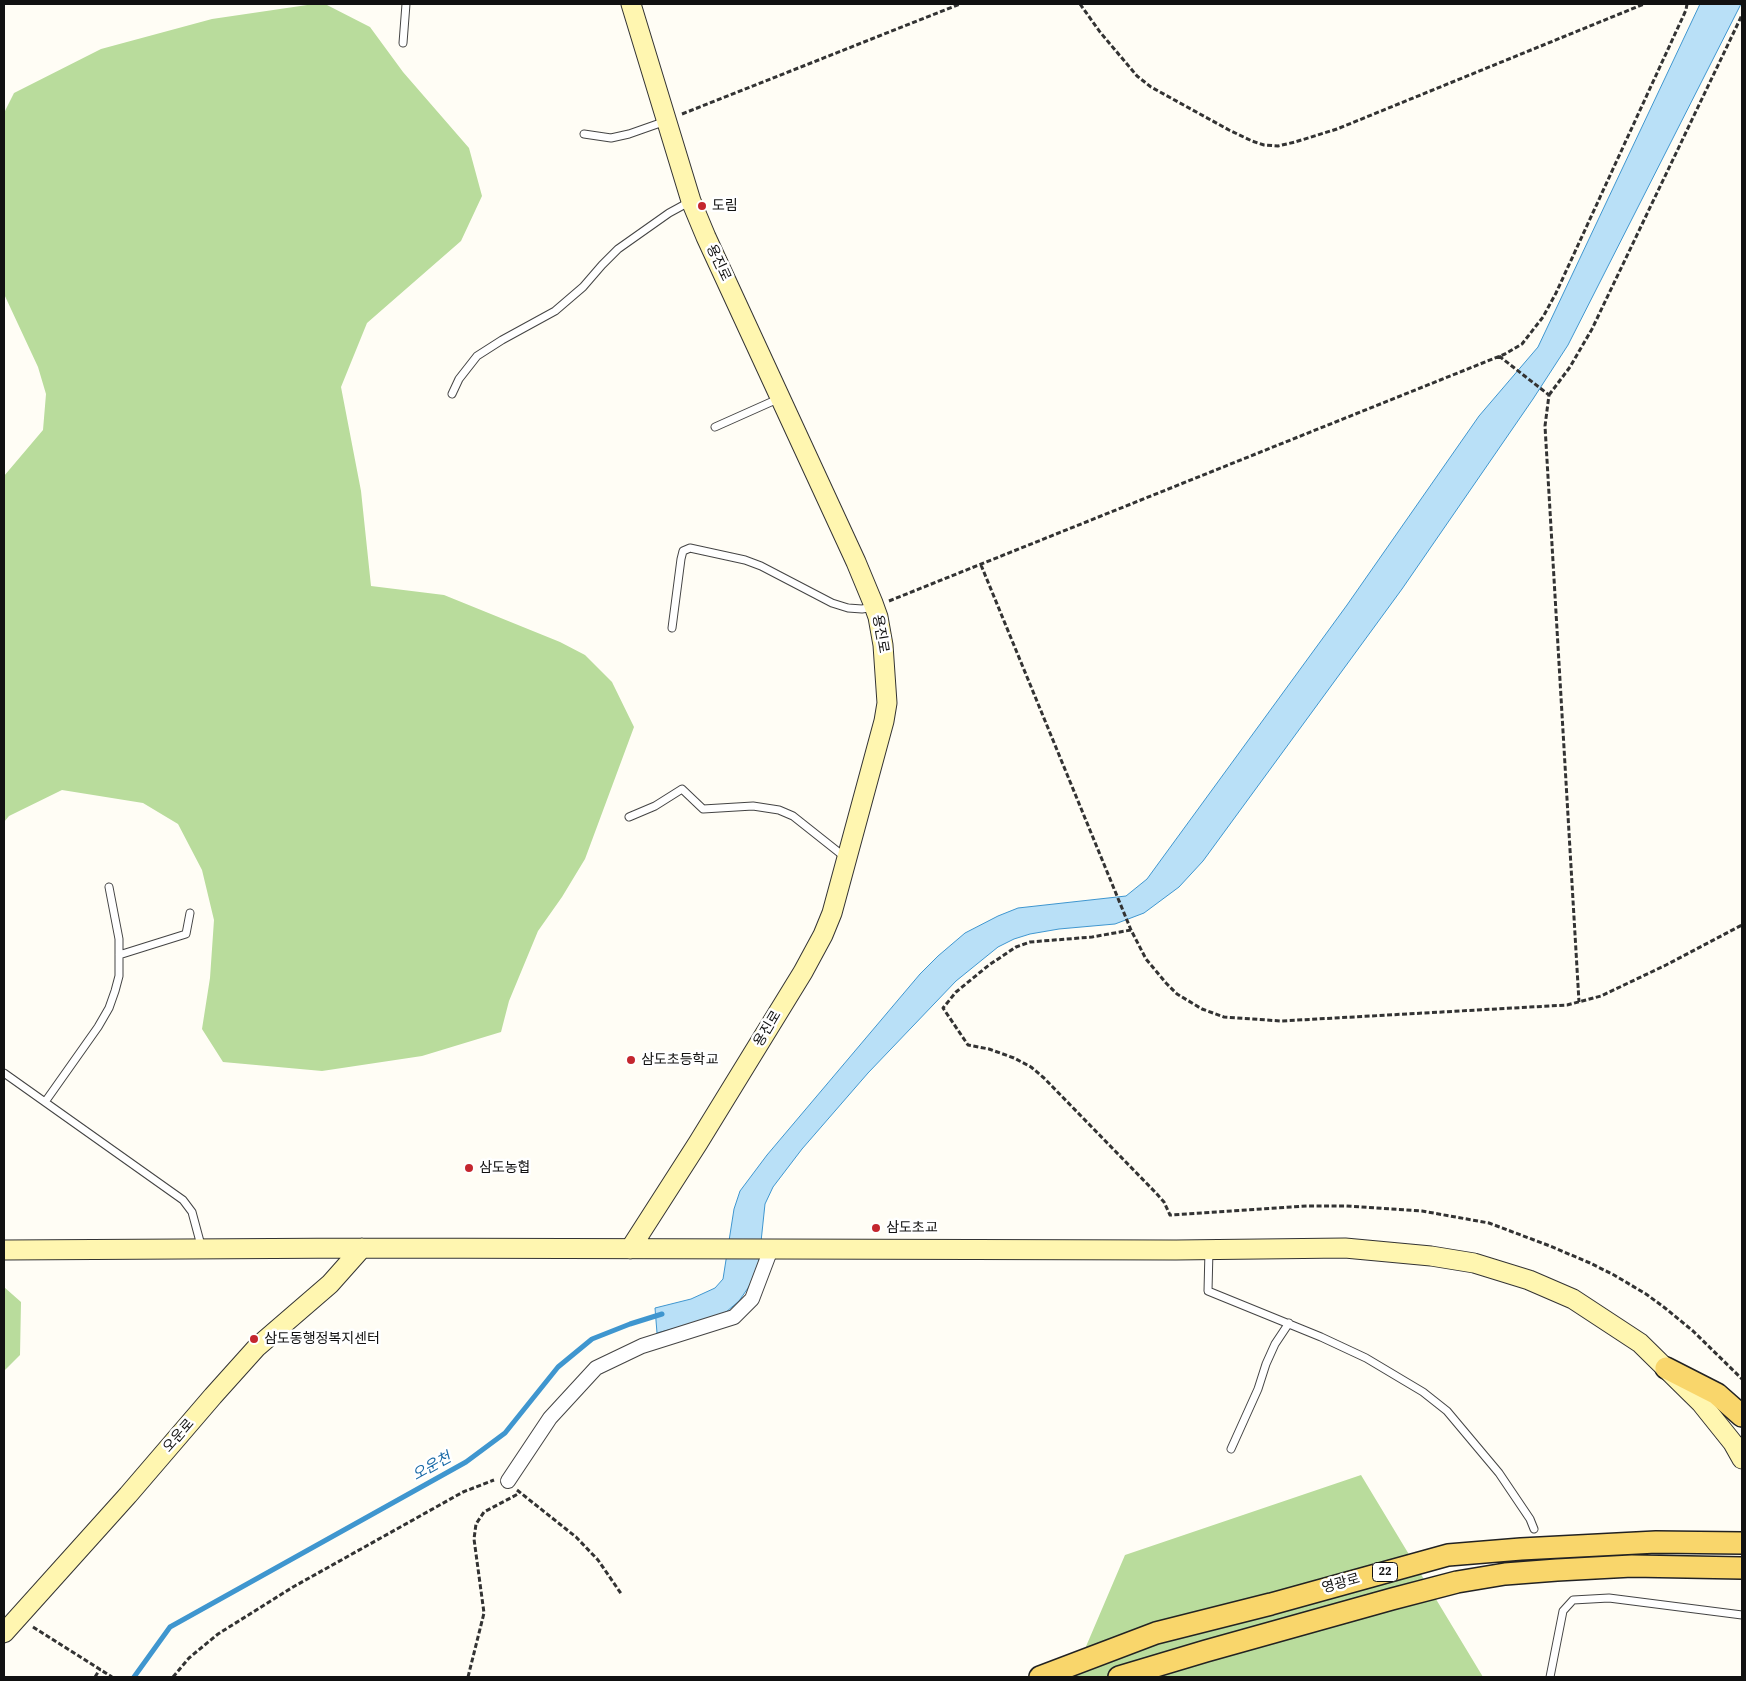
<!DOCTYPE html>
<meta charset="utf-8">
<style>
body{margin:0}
#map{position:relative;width:1746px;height:1681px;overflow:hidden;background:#fffdf5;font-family:"Source Serif 4",serif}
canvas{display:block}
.frame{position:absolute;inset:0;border:5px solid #111;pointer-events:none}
</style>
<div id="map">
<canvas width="1746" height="1681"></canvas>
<div class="frame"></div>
</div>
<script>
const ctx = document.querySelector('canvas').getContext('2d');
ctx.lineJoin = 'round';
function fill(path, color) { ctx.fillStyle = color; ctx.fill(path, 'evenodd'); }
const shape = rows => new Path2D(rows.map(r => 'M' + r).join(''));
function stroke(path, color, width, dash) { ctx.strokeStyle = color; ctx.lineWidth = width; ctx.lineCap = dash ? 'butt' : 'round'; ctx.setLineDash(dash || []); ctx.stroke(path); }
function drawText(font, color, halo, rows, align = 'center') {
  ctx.font = font + ' "Source Serif 4","Noto Sans KR",serif'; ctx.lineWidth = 5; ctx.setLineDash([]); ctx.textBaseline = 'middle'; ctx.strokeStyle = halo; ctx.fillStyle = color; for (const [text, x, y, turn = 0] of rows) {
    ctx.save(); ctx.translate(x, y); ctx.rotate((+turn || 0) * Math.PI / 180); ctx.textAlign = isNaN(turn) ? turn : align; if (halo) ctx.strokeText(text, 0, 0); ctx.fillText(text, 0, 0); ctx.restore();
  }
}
fill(shape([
 [314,4,325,4,370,27,403,72,469,148,482,196,461,241,367,323,341,387,361,491,371,586,444,595,560,642,585,655,612,682,634,727,585,859,562,897,538,931,509,1001,501,1032,422,1056,322,1071,223,1062,202,1029,210,978,214,920,202,870,178,824,143,803,62,790,9,816,4,822,4,476,43,430,46,394,38,367,4,294,4,113,14,93,101,49,212,19],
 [4,1287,21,1302,20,1355,4,1371],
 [1361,1475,1483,1677,1073,1677,1125,1555]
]), '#b9dc9c');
const water = shape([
 [1700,4,1741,4,1568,345,1533,399,1402,589,1203,861,1179,887,1144,913,1115,924,1059,929,1030,934,1014,939,998,947,956,981,868,1073,802,1149,773,1187,765,1204,758,1270,748,1288,739,1301,726,1312,702,1321,657,1333,655,1308,691,1299,715,1288,723,1279,734,1209,740,1191,767,1155,920,974,938,956,965,933,998,916,1018,908,1126,896,1147,879,1347,605,1479,416,1538,347,1700,4]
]);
fill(water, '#b9e0f7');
stroke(water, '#3f96cf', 1);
stroke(shape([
 [134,1677,170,1627,466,1462,505,1433,558,1367,592,1339,630,1324,662,1314]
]), '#3f96cf', 5);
const lane = shape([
 [403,43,406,4],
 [584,134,611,138,629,134,666,121],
 [452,394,459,379,477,356,502,340,555,311,583,287,602,265,618,249,669,213,691,201],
 [715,427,780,398],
 [672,628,681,559,683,551,690,548,745,560,761,566,832,603,848,608,862,609,874,607],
 [629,817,655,806,682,789,703,809,753,806,779,810,793,816,846,858],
 [119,955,186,934,190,913],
 [4,1073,183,1200,192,1212,202,1249],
 [45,1102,98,1027,109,1008,115,991,119,976,119,939,109,887],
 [1209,1250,1208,1291,1321,1337,1366,1358,1423,1392,1447,1411,1499,1473,1530,1519,1534,1529],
 [1231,1449,1258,1389,1266,1364,1275,1344,1289,1323],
 [1550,1677,1563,1611,1573,1600,1609,1598,1742,1615]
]);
const street = shape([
 [508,1481,550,1418,596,1368,642,1346,734,1317,752,1299,771,1249]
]);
const secondary = shape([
 [630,1249,698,1143,803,972,823,935,832,913,884,721,887,703,883,645,878,617,873,603,856,562,706,237,691,201,631,4],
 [4,1250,362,1248,1176,1250,1345,1248,1431,1256,1474,1263,1529,1280,1573,1299,1640,1343,1701,1403,1733,1443,1742,1459],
 [4,1633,128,1495,213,1396,257,1347,330,1284,362,1248]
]);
const primary = shape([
 [1666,1368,1717,1394,1742,1416],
 [1040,1677,1156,1633,1271,1604,1448,1555,1521,1549,1656,1542,1742,1543],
 [1119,1677,1206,1651,1392,1599,1457,1582,1505,1574,1557,1570,1632,1566,1742,1568]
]);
stroke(lane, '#444', 9);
stroke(street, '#444', 16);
stroke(secondary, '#333', 21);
stroke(primary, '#222', 24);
stroke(shape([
 [1080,4,1100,32,1137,76,1151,87,1229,130,1252,141,1264,145,1278,146,1295,142,1337,129,1644,4],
 [682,114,960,4],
 [1499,356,1549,395,1545,426,1579,1002],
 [1549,395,1570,367,1592,329,1742,15],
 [981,565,1131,930,1146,959,1166,983,1177,994,1202,1009,1224,1017,1281,1021,1567,1005,1601,996,1666,965,1742,925],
 [889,601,1505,354,1522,344,1543,317,1556,293,1686,10,1687,4],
 [1131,930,1092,937,1030,942,1016,947,989,965,956,992,943,1008,968,1045,989,1049,1014,1058,1031,1067,1044,1078,1156,1193,1164,1202,1170,1215,1307,1206,1346,1206,1422,1211,1489,1223,1550,1246,1590,1263,1614,1275,1646,1294,1665,1308,1693,1331,1742,1379],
 [517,1490,576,1537,598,1560,622,1595],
 [33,1627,112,1677],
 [95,1677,100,1669],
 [173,1677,189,1658,218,1634,293,1587,463,1492,494,1480],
 [468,1677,484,1613,474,1539,476,1524,484,1512,518,1494]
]), '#333', 3, [5, 2.5]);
stroke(lane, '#fff', 7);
stroke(street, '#fff', 14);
stroke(secondary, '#fff6b0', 19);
stroke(primary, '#f9d66b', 21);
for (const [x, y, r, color] of [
 [702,206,5,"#c4262e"],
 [631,1060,5,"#c4262e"],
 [469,1168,5,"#c4262e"],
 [876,1228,5,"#c4262e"],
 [254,1339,5,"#c4262e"]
]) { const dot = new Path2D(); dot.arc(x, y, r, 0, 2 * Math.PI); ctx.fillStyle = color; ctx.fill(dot); stroke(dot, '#fff', 2); }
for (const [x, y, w] of [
 [1385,1572,25]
]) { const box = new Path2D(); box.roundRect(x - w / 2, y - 9.5, w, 19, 4); ctx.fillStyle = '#fff'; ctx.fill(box); stroke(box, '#111', 1); }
drawText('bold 12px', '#111', null, [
 ["22",1385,1572]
]);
drawText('14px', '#111', '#fff', [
 ["도림",712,206],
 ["삼도초등학교",641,1060],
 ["삼도농협",479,1168],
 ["삼도초교",886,1228],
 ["삼도동행정복지센터",264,1339]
], 'left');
drawText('14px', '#111', '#fff', [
 ["용진로",718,263,65],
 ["용진로",880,634,80],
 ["용진로",768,1029,-59],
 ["오운로",179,1436,-49],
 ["영광로",1341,1584,-16]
]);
drawText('italic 15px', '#1768a6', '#fff', [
 ["오운천",432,1467,-29]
]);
</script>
